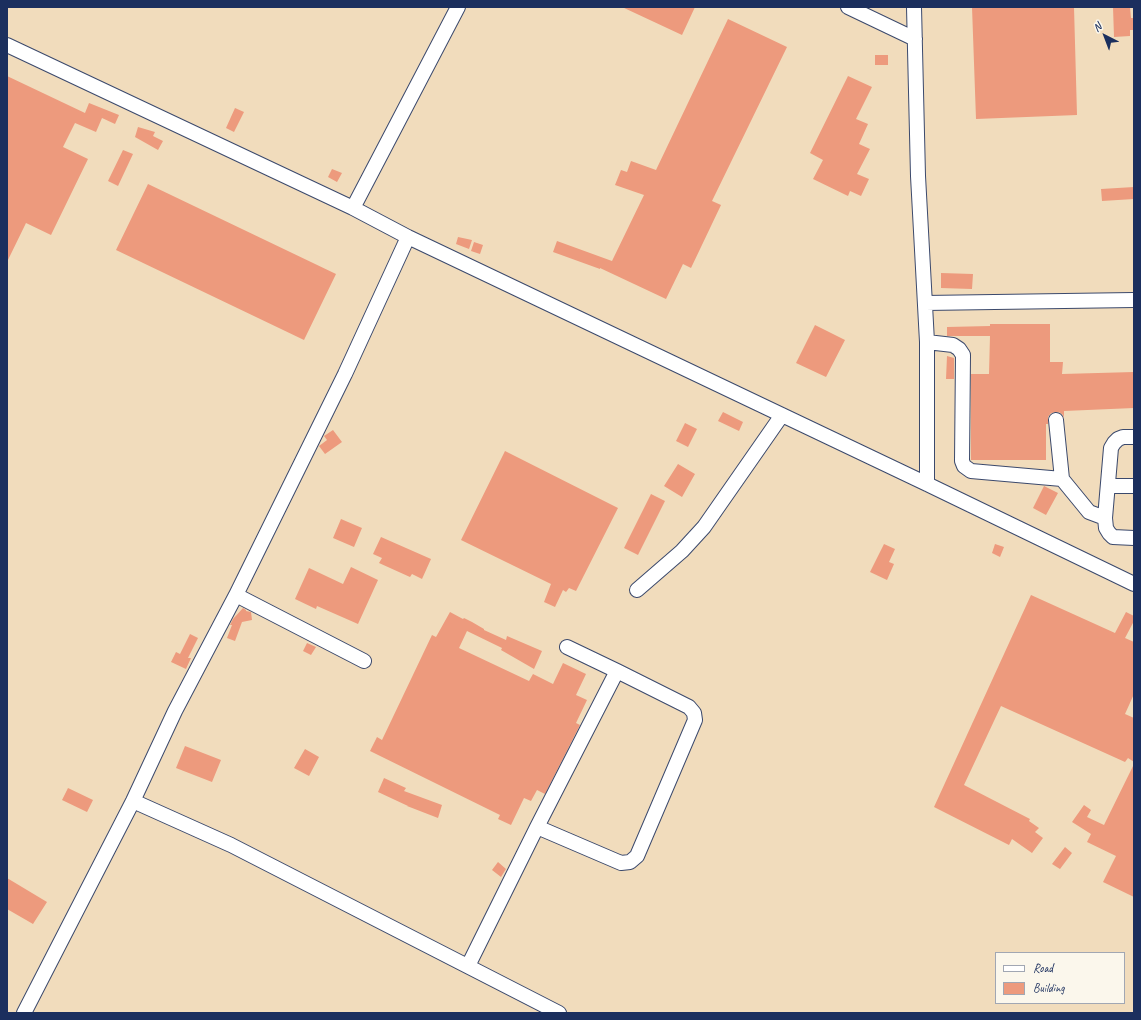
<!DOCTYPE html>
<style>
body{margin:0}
#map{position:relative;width:1141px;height:1020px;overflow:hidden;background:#f1dcbc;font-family:Caveat,sans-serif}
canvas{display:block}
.frame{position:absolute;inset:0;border:8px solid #1b2f5e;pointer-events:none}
.legend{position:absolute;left:995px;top:952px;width:130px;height:52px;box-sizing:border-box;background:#fbf7ec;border:1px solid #a1a7b3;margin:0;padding:5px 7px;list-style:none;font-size:12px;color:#1b2f5e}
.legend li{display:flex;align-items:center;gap:8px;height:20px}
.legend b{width:20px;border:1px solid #a1a7b3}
.north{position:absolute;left:1085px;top:16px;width:40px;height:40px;-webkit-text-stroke:3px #fbf7ec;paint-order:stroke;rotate:318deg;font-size:11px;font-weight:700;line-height:16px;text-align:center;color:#1b2f5e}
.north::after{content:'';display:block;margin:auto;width:14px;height:18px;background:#1b2f5e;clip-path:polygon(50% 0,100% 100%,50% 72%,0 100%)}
</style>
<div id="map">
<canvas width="1141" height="1020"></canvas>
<div class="frame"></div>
<ul class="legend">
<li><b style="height:5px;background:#fff"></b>Road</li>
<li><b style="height:11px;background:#ed9a7d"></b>Building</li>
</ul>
<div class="north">N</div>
</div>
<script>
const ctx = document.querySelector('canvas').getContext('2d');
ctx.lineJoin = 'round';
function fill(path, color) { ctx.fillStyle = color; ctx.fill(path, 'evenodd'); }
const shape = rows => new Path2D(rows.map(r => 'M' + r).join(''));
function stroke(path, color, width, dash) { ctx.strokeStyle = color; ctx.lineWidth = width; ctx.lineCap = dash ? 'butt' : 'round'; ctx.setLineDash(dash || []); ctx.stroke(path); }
fill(shape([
 [622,7,695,7,682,35],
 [972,7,1074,7,1077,115,976,119],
 [1113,7,1130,7,1131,18,1134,18,1134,30,1130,30,1130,36,1114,37],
 [728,19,787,47,712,201,721,205,691,268,683,264,666,299,600,268,600,269,553,252,557,241,612,261,644,195,615,185,621,170,627,172,631,161,656,170],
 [875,55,888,55,888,65,875,65],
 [7,76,85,113,89,103,119,115,115,124,102,118,96,132,75,123,63,147,88,159,51,235,26,223,7,262],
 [848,76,872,87,856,119,868,124,859,144,870,149,857,174,869,179,861,196,850,191,848,196,813,179,823,160,810,153],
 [235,108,244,112,234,132,226,128],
 [138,127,155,132,153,136,163,141,158,150,135,137],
 [123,150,133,154,118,186,108,181],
 [332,169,342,173,337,182,328,177],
 [148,184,336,274,304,340,116,250],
 [1134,187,1134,199,1102,201,1101,189],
 [458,237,472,240,469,249,456,244],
 [474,242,483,245,480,254,471,251],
 [941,273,973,274,972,289,941,288],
 [990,324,1050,324,1050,362,1063,362,1062,374,1134,372,1134,408,1064,411,1064,418,1063,415,1059,412,1051,413,1048,417,1048,424,1046,424,1046,460,971,460,971,374,989,374,990,336,947,336,947,327,990,326],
 [815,325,845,340,826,377,796,363],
 [947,356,954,358,954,379,946,379],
 [723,412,743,422,739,431,718,421],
 [685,423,697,429,688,447,676,441],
 [333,430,342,442,325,454,319,446,327,440,324,436],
 [505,451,618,508,576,591,569,588,566,592,563,590,555,607,544,602,551,584,461,540],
 [678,464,695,474,682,497,664,486],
 [1044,486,1058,493,1046,515,1033,508],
 [651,494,665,501,638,555,624,548],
 [341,519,362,528,354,547,333,538],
 [381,537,431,559,422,579,412,574,410,577,379,563,382,558,373,554],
 [884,544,895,549,889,562,894,564,887,580,870,572],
 [995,544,1004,547,1000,557,992,553],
 [351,567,378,580,358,624,317,606,316,609,295,599,309,568,343,584],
 [1031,595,1115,633,1126,612,1134,616,1134,621,1125,638,1134,642,1134,694,1125,714,1134,718,1134,762,1128,758,1125,762,1001,706,964,785,1030,819,1029,821,1039,828,1035,832,1043,838,1032,853,1012,839,1009,845,934,807],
 [243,608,246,610,246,611,251,612,252,620,242,622,235,641,227,638,232,625,230,625,233,619],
 [450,612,463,619,464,618,472,622,484,629,484,630,506,640,507,636,542,651,534,669,501,650,502,648,467,631,459,648,529,681,533,674,553,684,563,663,586,674,576,695,587,700,576,723,580,725,545,794,537,790,531,801,524,798,511,825,498,819,500,815,370,751,377,737,382,740,432,635,436,637],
 [190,634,198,638,188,658,191,658,186,669,171,662,176,652,180,654],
 [307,643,316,647,311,655,303,651],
 [185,746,221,760,212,782,176,768],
 [305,749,319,757,309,776,294,768],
 [1134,764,1134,897,1103,882,1116,856,1087,842,1091,834,1072,822,1084,805,1091,810,1087,817,1104,825],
 [384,778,406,788,404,791,442,805,438,818,407,806,408,806,378,792],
 [68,788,93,800,87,812,62,800],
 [1065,847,1072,853,1060,869,1052,864],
 [498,862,506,869,501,877,492,870],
 [7,878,47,902,33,924,7,909]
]), '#ed9a7d');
const minor = shape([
 [848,7,915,39],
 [914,7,918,176,927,342,927,484],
 [7,45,353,208,408,237,927,484,1134,584],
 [353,208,458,7],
 [925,303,1134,300],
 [927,342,953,345,959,349,963,355,962,461,964,466,971,471,1062,479,1089,512,1105,518],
 [1056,420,1062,479],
 [1134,437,1123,437,1118,439,1114,443,1111,448,1105,518,1106,528,1109,533,1113,537,1134,538],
 [1108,486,1134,486],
 [637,590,682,551,704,527,782,415],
 [236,595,364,661],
 [133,801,231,845,559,1013],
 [537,827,621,863,630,862,637,856,695,720,694,713,689,707,617,671,567,647],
 [468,966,537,827,617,671],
 [24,1013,133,801,175,711,236,595,345,374,408,237]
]);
stroke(minor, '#3b496c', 16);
stroke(minor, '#fff', 14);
</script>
